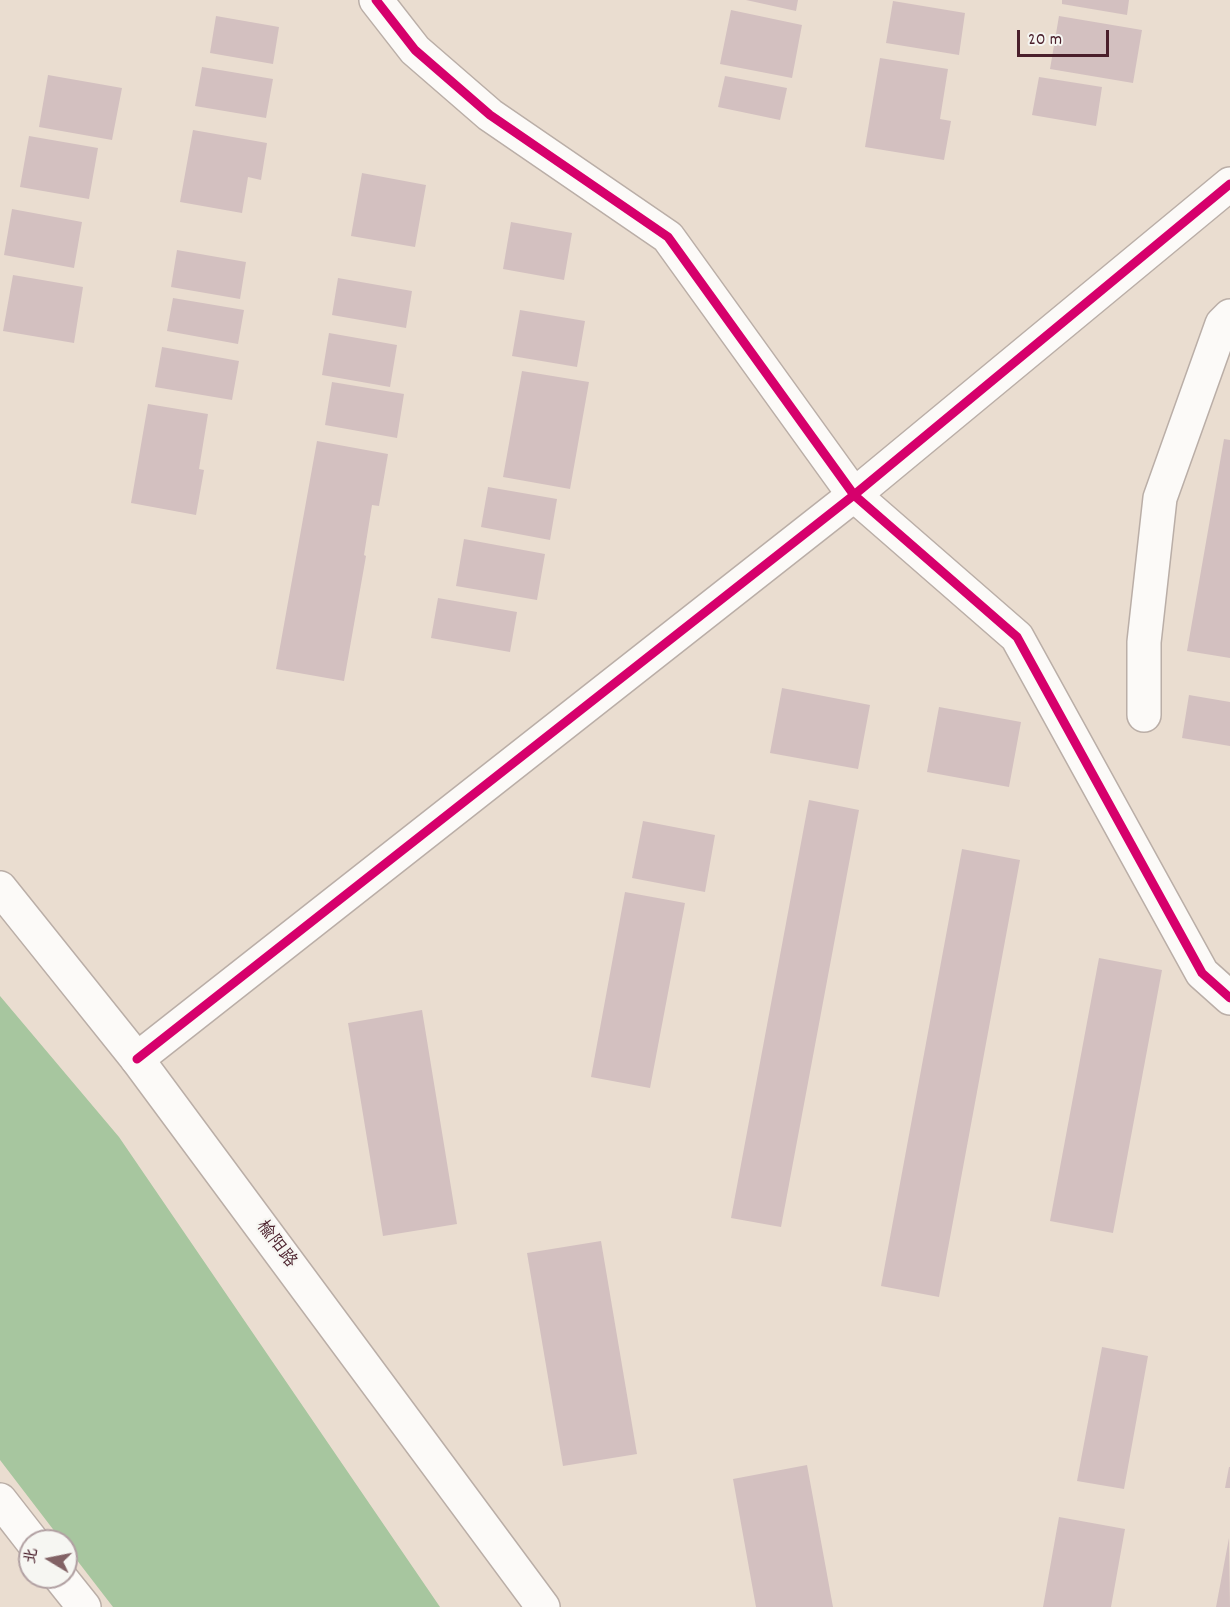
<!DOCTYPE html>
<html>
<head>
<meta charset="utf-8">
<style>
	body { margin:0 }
	#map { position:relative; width:1230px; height:1607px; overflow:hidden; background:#eaddd0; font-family:Dekko,"LXGW WenKai TC",sans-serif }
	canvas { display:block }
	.north { position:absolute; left:18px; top:1529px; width:60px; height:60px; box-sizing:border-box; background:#f6f6f2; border:2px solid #b1a0a2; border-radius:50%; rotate:280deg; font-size:16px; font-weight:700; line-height:24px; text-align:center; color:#4a1f2b }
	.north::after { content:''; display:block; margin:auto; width:21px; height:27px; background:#826265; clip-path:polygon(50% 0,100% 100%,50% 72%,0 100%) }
	.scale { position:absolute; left:1017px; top:30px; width:92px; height:27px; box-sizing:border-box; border:3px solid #4a1f2b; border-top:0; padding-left:8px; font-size:18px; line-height:21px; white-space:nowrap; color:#4a1f2b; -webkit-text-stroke:4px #f6f6f2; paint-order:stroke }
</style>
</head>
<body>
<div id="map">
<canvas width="1230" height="1607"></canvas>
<div class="north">北</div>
<div class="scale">20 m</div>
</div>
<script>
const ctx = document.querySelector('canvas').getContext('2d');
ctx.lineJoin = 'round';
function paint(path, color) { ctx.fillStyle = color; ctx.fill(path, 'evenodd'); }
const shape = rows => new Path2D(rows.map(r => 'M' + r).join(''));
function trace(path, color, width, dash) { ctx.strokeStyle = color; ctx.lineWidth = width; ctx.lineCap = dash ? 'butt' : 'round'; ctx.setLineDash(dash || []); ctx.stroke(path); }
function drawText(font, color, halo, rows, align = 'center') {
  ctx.font = font + ' Dekko,"LXGW WenKai TC",sans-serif'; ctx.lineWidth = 4.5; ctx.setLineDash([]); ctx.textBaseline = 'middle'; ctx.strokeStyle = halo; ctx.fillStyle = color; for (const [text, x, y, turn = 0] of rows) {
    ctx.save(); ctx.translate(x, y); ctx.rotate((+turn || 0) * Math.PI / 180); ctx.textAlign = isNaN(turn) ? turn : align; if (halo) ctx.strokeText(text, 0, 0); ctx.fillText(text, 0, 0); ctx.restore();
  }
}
paint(shape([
	[0,996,119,1137,440,1607,113,1607,66,1546,66,1541,62,1541,0,1460]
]), '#a7c69f');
paint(shape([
	[746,0,798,0,796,11],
	[1062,0,1129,0,1127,15,1062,4],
	[893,1,965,13,959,55,886,43],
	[731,10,802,25,792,78,720,64],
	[216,16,279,27,273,64,210,53],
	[1059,16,1142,30,1133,83,1050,69],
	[880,58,948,69,940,119,951,121,944,160,865,147],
	[202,67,273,79,266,118,195,106],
	[48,75,122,88,112,140,39,127],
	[725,76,787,88,780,120,718,107],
	[1039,77,1102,87,1096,126,1032,115],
	[193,130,267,143,261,180,248,177,242,213,180,202],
	[29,136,98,148,89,199,20,187],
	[362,173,426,185,415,247,351,236],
	[12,209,82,222,74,268,4,255],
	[511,222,572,233,564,280,503,269],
	[177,250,246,262,240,299,171,287],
	[13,275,83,287,74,343,3,331],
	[338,278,412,291,406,328,332,315],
	[173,298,244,310,238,344,167,331],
	[520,310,585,321,577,367,512,356],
	[329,333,397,345,390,387,322,375],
	[162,347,239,361,232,400,155,387],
	[522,371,589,382,570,489,503,477],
	[332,382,404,394,397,438,325,425],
	[148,404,208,414,199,469,204,470,196,515,131,503],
	[1224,439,1230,440,1230,658,1187,651],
	[317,441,388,454,379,506,372,505,364,555,366,556,344,681,276,669],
	[488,487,557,499,550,540,481,527],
	[464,539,545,554,537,600,456,586],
	[438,598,517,612,510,652,431,638],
	[782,688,870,705,858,769,770,753],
	[1189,695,1230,702,1230,746,1182,738],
	[939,707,1021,722,1009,787,927,772],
	[809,800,859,810,781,1227,731,1218],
	[643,821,715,835,705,892,632,878],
	[962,849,1020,860,939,1297,881,1286],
	[625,892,685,903,650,1088,591,1077],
	[1099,958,1162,970,1113,1233,1050,1221],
	[422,1010,457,1224,383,1236,348,1023],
	[601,1241,637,1454,563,1466,527,1253],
	[1102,1347,1148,1356,1124,1489,1077,1481],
	[807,1465,833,1607,756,1607,733,1479],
	[1229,1467,1230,1467,1230,1488,1225,1488],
	[1059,1517,1125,1529,1111,1607,1043,1607],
	[1229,1538,1230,1607,1216,1607]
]), '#d3c0c0');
const street = shape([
	[376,0,415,50,490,115,668,237,854,495,1017,637,1202,973,1230,998],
	[1144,715,1144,642,1160,498,1222,324,1230,316],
	[0,888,137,1059,543,1607]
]);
const secondary = shape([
	[137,1059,854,495,1230,184],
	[0,1500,32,1541],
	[60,1577,84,1607]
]);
trace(street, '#baaea7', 36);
trace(secondary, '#baaea7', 36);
trace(street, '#fcfaf8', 33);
trace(secondary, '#fcfaf8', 33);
trace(shape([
	[376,0,415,50,490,115,668,237,854,495,1017,637,1202,973,1230,998],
	[137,1059,854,495,1230,184]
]), '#d6006c', 9);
drawText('18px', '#4a1f2b', '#f6f6f2', [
	["榆阳路",275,1245,53]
]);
</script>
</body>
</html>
